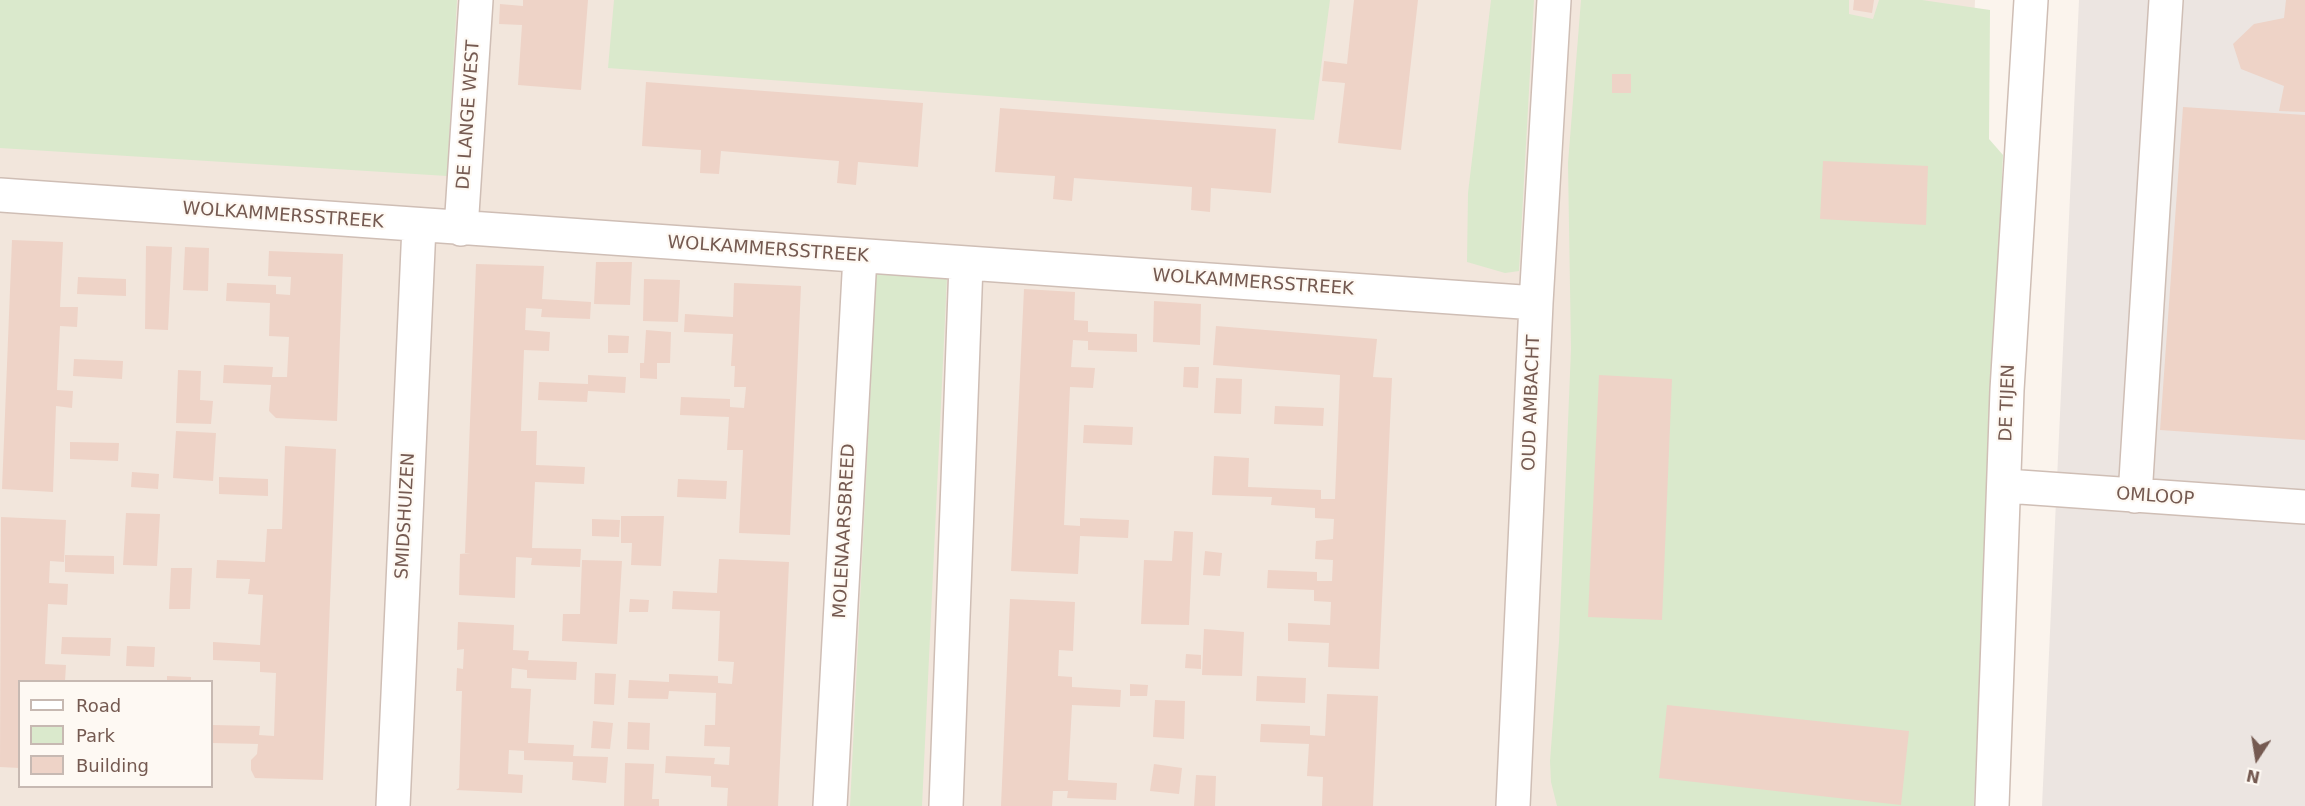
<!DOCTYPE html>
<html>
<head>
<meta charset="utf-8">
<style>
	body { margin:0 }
	#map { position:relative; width:2305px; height:806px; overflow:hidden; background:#fbf4ed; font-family:"DejaVu Sans",sans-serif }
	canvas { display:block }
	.legend { position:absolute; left:18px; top:680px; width:195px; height:108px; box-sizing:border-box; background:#fef9f3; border:2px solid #c7b9b2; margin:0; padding:8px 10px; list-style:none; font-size:18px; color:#755a51 }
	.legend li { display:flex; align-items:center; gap:12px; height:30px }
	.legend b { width:30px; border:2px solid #c7b9b2 }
	.north { position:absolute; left:2227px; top:728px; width:60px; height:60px; -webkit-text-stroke:4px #fef9f3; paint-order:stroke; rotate:192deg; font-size:16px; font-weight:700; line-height:24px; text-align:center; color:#755a51 }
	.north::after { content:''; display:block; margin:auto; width:21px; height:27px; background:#755a51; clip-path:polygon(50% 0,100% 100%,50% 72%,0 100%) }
</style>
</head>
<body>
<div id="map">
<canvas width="2305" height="806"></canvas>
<ul class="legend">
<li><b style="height:8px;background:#fff"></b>Road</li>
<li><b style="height:16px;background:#dae9cc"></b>Park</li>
<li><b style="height:16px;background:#eed3c7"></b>Building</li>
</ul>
<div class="north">N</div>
</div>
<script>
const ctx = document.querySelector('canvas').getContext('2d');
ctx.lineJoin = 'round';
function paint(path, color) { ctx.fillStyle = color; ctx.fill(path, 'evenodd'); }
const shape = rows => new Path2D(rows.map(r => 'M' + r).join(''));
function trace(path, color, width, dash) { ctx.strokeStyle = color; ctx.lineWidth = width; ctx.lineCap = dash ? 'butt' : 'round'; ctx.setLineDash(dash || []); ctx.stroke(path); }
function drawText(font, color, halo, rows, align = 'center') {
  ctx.font = font + ' "DejaVu Sans",sans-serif'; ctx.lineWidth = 4.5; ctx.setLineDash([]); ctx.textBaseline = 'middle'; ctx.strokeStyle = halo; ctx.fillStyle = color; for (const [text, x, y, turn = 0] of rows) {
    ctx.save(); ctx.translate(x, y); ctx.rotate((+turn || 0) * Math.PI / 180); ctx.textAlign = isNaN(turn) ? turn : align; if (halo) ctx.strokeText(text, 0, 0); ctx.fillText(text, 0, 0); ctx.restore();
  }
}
paint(shape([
	[0,0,1975,0,1943,806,0,806],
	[20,682,212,682,212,786,20,786]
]), '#f2e6dc');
paint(shape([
	[2079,0,2305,0,2305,806,2042,806]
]), '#ece5e1');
paint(shape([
	[0,0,457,0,447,176,0,148],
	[614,0,1330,0,1314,120,608,68],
	[1491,0,1534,0,1519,271,1505,273,1467,262,1468,193],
	[1581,0,1849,0,1849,14,1873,19,1879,0,1922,0,1990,10,1989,139,2003,155,1974,806,1557,806,1551,782,1550,761,1559,642,1571,349,1568,163],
	[894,269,947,277,922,806,850,806,876,274]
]), '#dae9cc');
paint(shape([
	[523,0,588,0,581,90,518,85,522,25,499,24,500,4,523,6],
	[1354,0,1418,0,1401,150,1338,143,1345,83,1322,81,1324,61,1347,64],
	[1854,0,1874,0,1872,13,1853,10],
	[2286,0,2305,0,2305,112,2279,111,2284,86,2241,69,2233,44,2254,24,2284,18],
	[1612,74,1631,74,1631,93,1612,93],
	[646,82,923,103,918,167,858,162,856,185,837,183,839,161,721,151,719,174,700,173,701,150,642,146],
	[2183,107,2305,115,2305,440,2160,430],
	[1000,108,1276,129,1271,193,1211,188,1210,212,1191,210,1192,187,1074,178,1072,201,1053,199,1055,176,995,172],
	[1823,161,1928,166,1926,225,1820,219],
	[12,240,63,242,60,307,78,307,77,327,60,326,57,390,73,391,72,408,56,406,53,492,2,489],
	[146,246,172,247,168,330,145,329],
	[185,247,209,248,208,291,183,290],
	[269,251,343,254,337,421,276,418,269,411,271,385,223,383,224,365,273,367,272,377,287,377,289,337,269,336,270,303,226,301,227,283,276,285,276,294,290,295,291,277,268,276],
	[596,262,632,262,630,305,594,304],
	[476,264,544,266,542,299,591,302,590,319,541,317,542,309,526,308,525,330,550,332,549,351,524,350,521,431,537,431,536,465,585,467,584,484,535,482,532,548,581,549,580,567,531,565,532,558,516,557,515,598,459,595,460,554,471,553,465,553],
	[78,277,126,279,126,296,77,294],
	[644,279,680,280,678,322,643,321],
	[734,283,801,286,790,535,739,533,743,450,727,450,729,417,680,415,681,397,730,399,730,407,744,408,746,387,734,387,735,366,731,366,733,334,684,332,685,314,733,317],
	[1024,289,1075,292,1074,320,1088,321,1088,332,1137,334,1137,352,1088,350,1088,341,1073,340,1071,367,1095,368,1093,388,1070,387,1064,525,1080,526,1080,518,1129,520,1128,538,1080,536,1078,574,1011,571],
	[1154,301,1201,304,1200,345,1153,342],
	[1216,326,1377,339,1373,377,1392,378,1379,669,1328,667,1329,643,1288,641,1288,623,1330,625,1331,602,1314,601,1314,590,1267,588,1268,570,1317,572,1317,581,1332,581,1333,560,1315,559,1316,541,1333,539,1334,519,1315,518,1315,508,1271,505,1272,497,1212,495,1214,456,1249,458,1248,487,1321,490,1321,499,1335,499,1340,375,1213,365],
	[646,330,671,332,670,363,657,363,657,379,640,378,640,363,644,363],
	[608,335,629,336,628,353,608,353],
	[74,359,123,361,122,379,73,376],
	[1184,367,1199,367,1198,388,1183,387],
	[178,370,201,371,200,400,213,401,211,424,176,423],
	[588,375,626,377,625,393,588,391,587,402,538,400,539,382,588,384],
	[1599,375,1672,379,1662,620,1588,617],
	[1216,378,1242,379,1241,414,1214,413],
	[1275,406,1324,408,1323,426,1274,424],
	[1084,425,1133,427,1132,445,1083,443],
	[176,431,216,433,213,481,173,478],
	[70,442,119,443,118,461,70,459],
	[285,446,336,449,323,780,255,778,251,770,251,760,257,754,258,744,212,743,212,725,260,726,259,735,274,736,276,673,260,672,260,662,213,660,213,642,260,645,263,595,248,594,250,579,216,578,217,560,265,562,267,529,282,529],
	[132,472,159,474,158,489,131,487],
	[219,477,268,479,268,496,219,494],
	[678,479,727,481,726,499,677,497],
	[126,513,160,514,157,566,123,565],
	[621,516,664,516,661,566,631,565,632,543,621,543],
	[1,517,66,520,64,562,50,561,49,583,68,584,67,605,48,604,45,664,66,665,65,681,20,681,20,768,0,767],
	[592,519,620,520,619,537,592,536],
	[1174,531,1193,532,1189,625,1141,624,1144,560,1172,561],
	[1205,551,1222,553,1220,576,1203,575],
	[65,555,114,556,114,574,65,572],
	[719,559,789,562,778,806,727,806,728,788,711,787,711,776,665,773,666,756,715,758,714,764,729,765,730,747,704,746,705,725,715,725,716,693,669,691,668,699,628,698,629,680,669,682,669,674,718,676,718,683,732,684,734,662,718,661,720,611,672,609,673,591,717,593],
	[582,560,622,561,617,644,562,641,563,614,580,614],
	[171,568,192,568,190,609,169,609],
	[630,599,649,600,648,612,629,612],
	[1010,599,1075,602,1073,651,1059,650,1058,676,1072,677,1072,687,1121,690,1120,707,1072,705,1068,780,1117,783,1116,800,1067,798,1068,791,1053,791,1052,806,1001,806],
	[458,622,514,625,513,650,529,651,528,660,577,662,576,680,527,678,527,670,512,668,511,688,531,689,528,743,574,745,573,756,608,757,606,783,572,780,573,762,524,760,524,751,509,750,508,774,523,775,522,793,456,790,459,788,462,691,456,691,457,668,463,669,464,649,457,650],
	[1204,629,1244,632,1242,676,1202,675],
	[62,637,111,638,110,656,61,654],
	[127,646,155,647,154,667,126,666],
	[1186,654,1201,655,1201,669,1185,668],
	[595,673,616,674,614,705,594,704],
	[167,676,191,677,191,681,167,681],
	[1257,676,1306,678,1305,703,1256,701],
	[1130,684,1148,685,1147,696,1130,696],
	[1327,694,1378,696,1373,806,1322,806,1323,777,1307,776,1309,744,1260,742,1261,724,1310,726,1310,735,1325,736],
	[1155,700,1185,701,1184,739,1153,737],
	[1667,705,1909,731,1901,805,1659,778],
	[593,721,613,723,610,749,591,748],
	[628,722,650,723,649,750,627,749],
	[625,763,654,764,652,799,659,799,659,806,624,806],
	[1154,764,1182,768,1179,794,1150,791],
	[1196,775,1216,776,1215,806,1194,806]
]), '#eed3c7');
const minor = shape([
	[0,195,1536,303],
	[461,229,476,0],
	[2006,486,2305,507],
	[2135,496,2166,0],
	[393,806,419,226],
	[830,806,860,256],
	[946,806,966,264],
	[1513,806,1536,303,1554,0],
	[1992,806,2007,390,2031,0]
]);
trace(minor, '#cfbeb5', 36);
trace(minor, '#fff', 33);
drawText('18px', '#755a51', '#fef9f3', [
	["DE LANGE WEST",469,115,-86],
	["WOLKAMMERSSTREEK",283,216,4],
	["WOLKAMMERSSTREEK",768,250,4],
	["WOLKAMMERSSTREEK",1253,283,4],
	["OUD AMBACHT",1532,403,-88],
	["DE TIJEN",2008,403,-88],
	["OMLOOP",2155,497,4],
	["SMIDSHUIZEN",406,516,-87],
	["MOLENAARSBREED",845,531,-87]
]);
</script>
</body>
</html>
